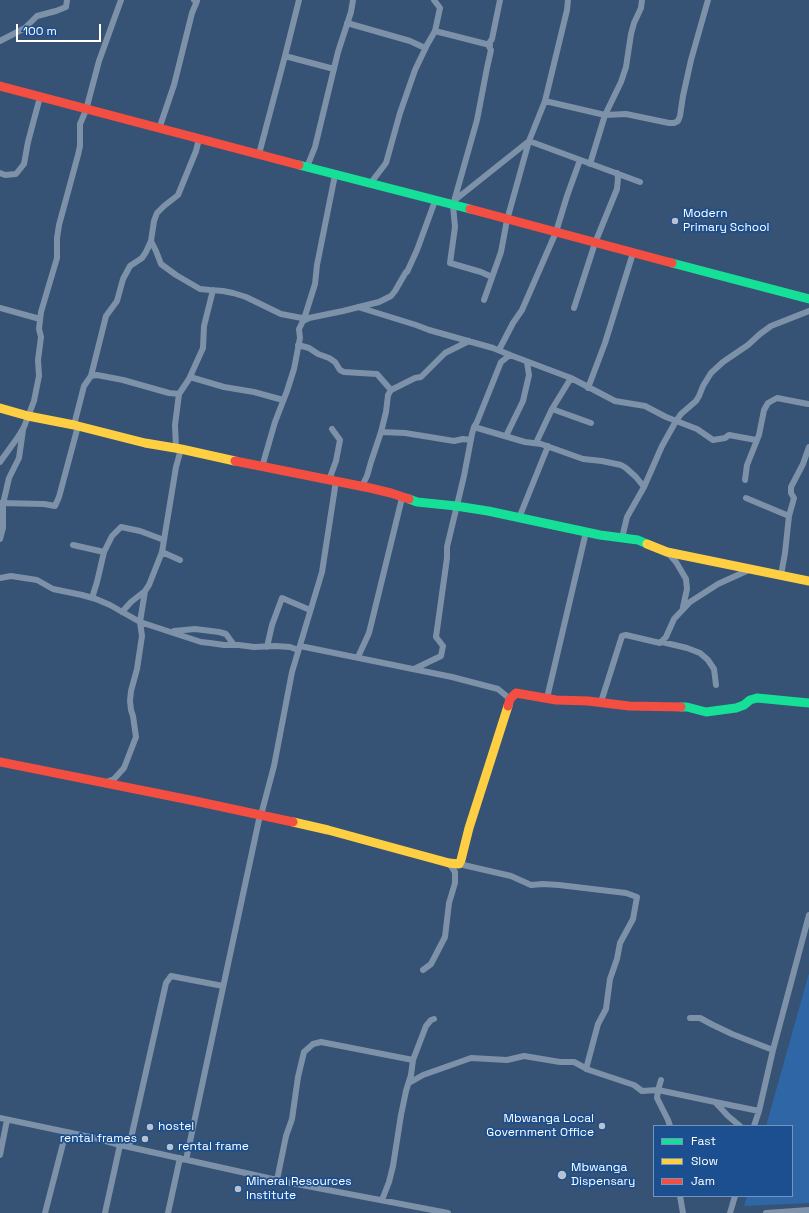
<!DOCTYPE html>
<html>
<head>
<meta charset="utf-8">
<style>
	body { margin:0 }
	#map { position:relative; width:809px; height:1213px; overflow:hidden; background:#365274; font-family:"Space Grotesk",sans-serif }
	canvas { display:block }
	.legend { position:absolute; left:653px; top:1125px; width:140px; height:72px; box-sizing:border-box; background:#1b4f8f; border:1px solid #7695bc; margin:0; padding:5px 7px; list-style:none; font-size:12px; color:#fff }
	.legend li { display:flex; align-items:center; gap:8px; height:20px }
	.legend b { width:20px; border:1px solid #7695bc }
	.scale { position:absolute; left:16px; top:24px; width:85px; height:18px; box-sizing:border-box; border:2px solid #fff; border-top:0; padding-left:5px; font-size:12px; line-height:14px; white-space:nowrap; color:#fff; -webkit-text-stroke:3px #1b4f8f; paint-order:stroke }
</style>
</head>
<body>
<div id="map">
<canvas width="809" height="1213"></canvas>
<ul class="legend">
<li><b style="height:5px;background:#16e098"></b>Fast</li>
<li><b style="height:5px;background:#ffcf43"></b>Slow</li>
<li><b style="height:5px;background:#f24e42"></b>Jam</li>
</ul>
<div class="scale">100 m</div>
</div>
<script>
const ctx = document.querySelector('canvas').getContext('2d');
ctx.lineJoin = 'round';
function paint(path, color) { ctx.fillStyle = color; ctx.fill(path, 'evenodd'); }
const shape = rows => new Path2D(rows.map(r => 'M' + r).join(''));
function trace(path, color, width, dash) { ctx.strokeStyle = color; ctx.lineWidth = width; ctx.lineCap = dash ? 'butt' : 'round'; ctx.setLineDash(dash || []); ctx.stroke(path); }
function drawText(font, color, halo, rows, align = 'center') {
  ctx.font = font + ' "Space Grotesk",sans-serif'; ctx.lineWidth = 3.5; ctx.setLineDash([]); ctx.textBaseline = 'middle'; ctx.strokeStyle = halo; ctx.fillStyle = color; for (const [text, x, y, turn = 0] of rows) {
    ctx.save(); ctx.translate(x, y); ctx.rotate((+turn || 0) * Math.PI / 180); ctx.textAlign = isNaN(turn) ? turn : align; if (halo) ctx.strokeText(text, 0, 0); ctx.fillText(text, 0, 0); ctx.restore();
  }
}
paint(shape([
	[809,973,809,1203,744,1206,747,1196,792,1196,792,1126,766,1126]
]), '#2f66a5');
trace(shape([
	[434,0,440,8,435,31,490,45],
	[347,23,410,41,425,48],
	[0,41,25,28,37,16,56,11,66,7,67,0],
	[285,56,334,69],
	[545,101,605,115,626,114,669,123,674,123,678,121,680,116,683,96,691,60,708,0],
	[159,129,174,85,192,13,197,1,194,0],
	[259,154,285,56,299,0],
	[590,164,605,115,621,82,626,67,631,34,634,23,641,8,642,0],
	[307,167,315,147,338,52,351,12,353,0],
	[0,173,5,175,16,174,24,164,28,142,40,97],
	[370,184,386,163,400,113,415,70,427,45,435,31],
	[455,200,529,141,545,101,567,10,568,0],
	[151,241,156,251,161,264,176,275,200,289,210,290,223,291,233,293,246,297,281,314,307,319],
	[492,277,481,272,450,263,455,227,453,205,477,120,487,68,491,50,488,45,492,39,500,0],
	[484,300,501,252,507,220,529,141,640,182],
	[358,307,416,325,429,330,493,348,510,355,571,378,615,401,645,406,666,417,697,429,713,440,725,438,729,435,756,440],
	[0,308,40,319],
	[574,308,595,243,617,189,618,178,617,173],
	[304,319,315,284,317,265,335,175],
	[298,345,309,348,318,354,329,358,335,362,340,370,344,372,377,374,391,390],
	[499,350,513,323,522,310,556,232,567,196,580,160],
	[91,376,106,316,117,301,123,279,130,266,142,258,146,252,151,241,154,221,157,213,164,206,178,195,196,151,199,139],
	[190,377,224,387,254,392,283,400],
	[588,388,605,343,633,253],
	[552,409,591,423],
	[74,425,84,386,91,376,97,375,123,380,169,393,179,394,189,379,203,348,204,326,213,290],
	[474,427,525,442,541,444,583,459,602,461,621,465,626,468,636,477,644,487],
	[381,432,405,433,454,441,463,439,471,440],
	[506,436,523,401,529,375,527,362],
	[536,443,552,409,571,378],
	[176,448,175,425,179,394],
	[0,462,18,437,24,427,34,401,39,376,38,360,41,337,39,329,41,312,57,258,57,238,59,225,78,155,80,146,80,124,86,110,99,61,121,0],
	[262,467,275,422,287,391,294,369,300,338,299,329,303,321,309,318,343,311,379,302,391,296,395,291,406,272,407,272,417,250,435,201],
	[329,480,336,461,340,440,332,429],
	[745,480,747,465,759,435,764,410,768,403,777,398,808,404],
	[362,486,367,476,371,462,381,432,386,412,388,395,391,390,415,378,421,377,445,353,469,341],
	[746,498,789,516,785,553,781,575],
	[0,503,44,504,55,506,59,497,78,426],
	[789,516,794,498,791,493,791,487,803,464,809,447],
	[519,518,548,446],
	[622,538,627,517,644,487,662,446,676,421,681,414,696,401,699,396,703,386,711,373,723,362,748,345,760,334,771,326,809,311],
	[0,539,3,528,3,504,9,478,19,458,23,430],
	[73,545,104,552],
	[162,552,180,560],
	[667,552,676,562,686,579,687,589,683,607],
	[0,578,11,576,37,580,53,589,82,595,96,599,110,605,140,622,142,636,137,669,131,691,130,701,131,710,133,716,136,737,124,768,114,779,104,783],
	[145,591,140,622,201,642,210,643,224,645,239,645,254,647,275,646,290,647,298,650],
	[92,598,97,582,104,552,112,536,121,527,140,531,164,540],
	[122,612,131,602,145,591,149,585,162,552,176,467,181,449],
	[174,631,195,629,219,632,226,634,234,645],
	[662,642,687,648,700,653,708,660,714,669,716,685],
	[300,646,452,677,498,689,510,699],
	[267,647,272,625,282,598,310,610],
	[358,657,369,633,402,498],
	[414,669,441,656,443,646,436,637,447,558,447,547,464,476,472,434,474,427,477,422,501,362,510,355],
	[547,698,586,532],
	[601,702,622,636,626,635,660,643,666,637,674,619,690,602,718,584,751,569],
	[261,815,274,766,292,672,322,572,336,481],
	[459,864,511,876,531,885,543,884,559,885,626,893,637,897,633,919,620,943,617,959,610,979,606,1009,598,1024,586,1069],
	[423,970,431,964,445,937,449,903,455,883,455,872,449,863],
	[690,1018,700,1018,713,1025,732,1034,773,1050],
	[661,1080,658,1090,657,1098,668,1120,670,1126],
	[409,1083,423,1075,471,1058,507,1060,524,1056,560,1062,574,1062,589,1070,634,1085,642,1091,658,1090,715,1102,728,1116,740,1126],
	[715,1102,759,1111],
	[0,1118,95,1138,120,1145,286,1182,448,1213],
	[754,1126,759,1111,773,1050,809,915],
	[129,1147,166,983,171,976,223,986],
	[0,1155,7,1120],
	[186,1160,260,815],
	[277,1180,286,1136,292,1119,298,1077,304,1052,313,1044,321,1042,413,1060],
	[680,1196,683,1213],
	[382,1200,389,1182,393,1166,401,1115,406,1091,411,1075,413,1060,426,1026,431,1020,434,1019],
	[45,1213,66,1132],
	[105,1213,120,1145],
	[168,1213,180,1158],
	[730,1213,735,1196],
	[766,1213,809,1210]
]), '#7d92a8', 6);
trace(shape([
	[299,165,470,209],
	[672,263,809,299],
	[409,499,417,502,456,506,488,511,600,535,638,540,647,544],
	[681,707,687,707,706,712,736,708,744,705,750,700,757,698,809,703]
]), '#16e098', 9);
trace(shape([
	[0,408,28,416,74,425,145,443,181,449,235,461],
	[647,544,667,552,809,581],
	[293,822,328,830,449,863,459,864,461,860,469,828,508,706]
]), '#ffcf43', 9);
trace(shape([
	[0,86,299,165],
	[470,209,672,263],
	[235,461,370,488,391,493,409,499],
	[508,706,510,699,516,693,556,700,588,701,629,706,681,707],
	[0,762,195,801,293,822]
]), '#f24e42', 9);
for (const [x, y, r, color] of [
	[675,221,4,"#b9c2ce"],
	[602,1126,4,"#b9c2ce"],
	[150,1127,4,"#b9c2ce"],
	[145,1139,4,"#b9c2ce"],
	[170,1147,4,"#b9c2ce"],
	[562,1175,5,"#b9c2ce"],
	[238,1189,4,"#b9c2ce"]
]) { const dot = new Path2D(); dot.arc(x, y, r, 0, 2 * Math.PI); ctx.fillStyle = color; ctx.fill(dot); trace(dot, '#1b4f8f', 1.5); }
drawText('12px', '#fff', '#1b4f8f', [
	["Modern",683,214],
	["Primary School",683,228],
	["Mbwanga Local",594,1119,"right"],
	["Government Office",594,1133,"right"],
	["hostel",158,1127],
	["rental frames",137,1139,"right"],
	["rental frame",178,1147],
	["Mbwanga",571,1168],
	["Dispensary",571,1182],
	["Mineral Resources",246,1182],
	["Institute",246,1196]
], 'left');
</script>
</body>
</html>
